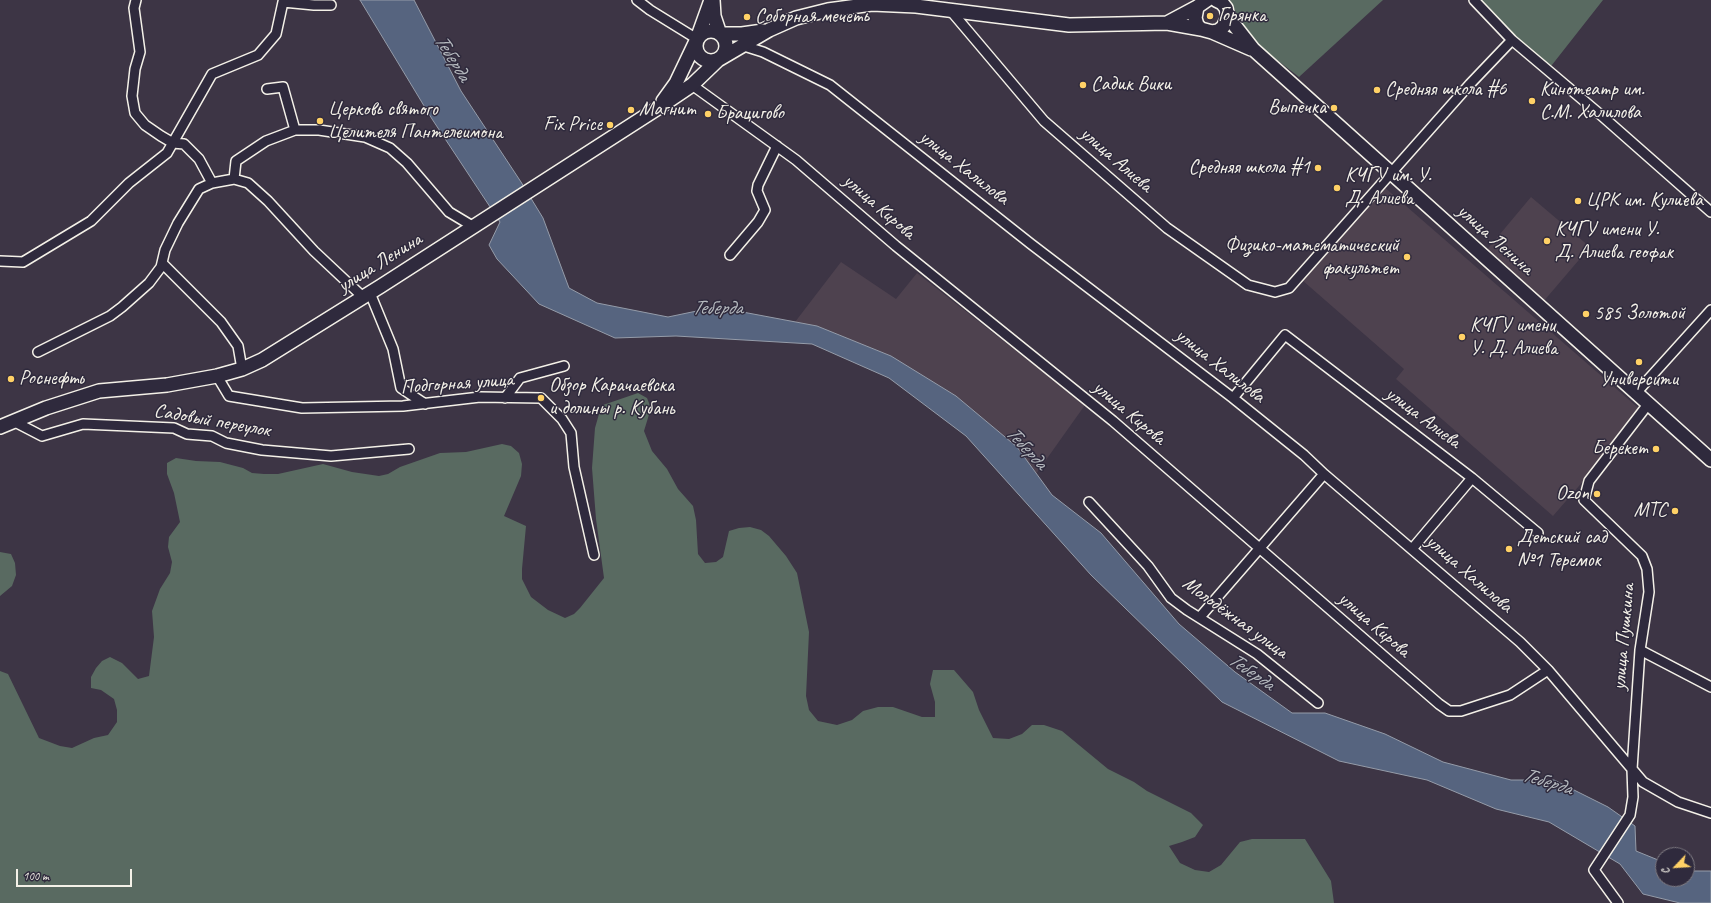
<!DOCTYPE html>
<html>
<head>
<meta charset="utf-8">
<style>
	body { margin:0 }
	#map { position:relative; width:1711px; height:903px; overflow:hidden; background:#3d3545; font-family:Caveat,sans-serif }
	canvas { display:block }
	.north { position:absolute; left:1655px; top:847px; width:40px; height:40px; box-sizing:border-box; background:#2f2a3d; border:1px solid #7e7a81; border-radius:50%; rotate:245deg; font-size:11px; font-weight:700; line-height:16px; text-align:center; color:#f4f1e8 }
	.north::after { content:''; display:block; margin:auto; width:14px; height:18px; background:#ffd166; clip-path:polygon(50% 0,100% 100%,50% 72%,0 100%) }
	.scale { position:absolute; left:16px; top:869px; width:116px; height:18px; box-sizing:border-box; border:2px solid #f4f1e8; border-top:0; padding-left:5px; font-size:12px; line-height:14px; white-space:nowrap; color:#f4f1e8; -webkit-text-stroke:3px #2f2a3d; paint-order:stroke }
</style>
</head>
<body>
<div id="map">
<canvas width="1711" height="903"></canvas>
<div class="north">С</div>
<div class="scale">100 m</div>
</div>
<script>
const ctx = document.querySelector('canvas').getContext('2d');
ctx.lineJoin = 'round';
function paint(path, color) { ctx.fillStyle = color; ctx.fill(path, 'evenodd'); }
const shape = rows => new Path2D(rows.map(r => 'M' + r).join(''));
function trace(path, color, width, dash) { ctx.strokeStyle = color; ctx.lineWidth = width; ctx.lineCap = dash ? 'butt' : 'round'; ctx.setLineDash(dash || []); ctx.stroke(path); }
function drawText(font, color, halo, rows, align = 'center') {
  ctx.font = font + ' Caveat,sans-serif'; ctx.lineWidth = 3; ctx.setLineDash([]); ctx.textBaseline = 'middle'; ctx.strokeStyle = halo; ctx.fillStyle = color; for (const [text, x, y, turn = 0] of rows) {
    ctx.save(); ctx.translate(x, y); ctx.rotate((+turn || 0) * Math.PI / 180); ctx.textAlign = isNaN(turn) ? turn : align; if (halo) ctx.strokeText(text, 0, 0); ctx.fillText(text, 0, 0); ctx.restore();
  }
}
paint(shape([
	[1383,186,1643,412,1553,516,1396,379,1404,369,1302,280],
	[1531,197,1590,247,1543,302,1485,252],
	[841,262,896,299,917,273,1085,405,1036,474,1017,447,956,396,891,356,817,326,795,322]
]), '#4e424f');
paint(shape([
	[1230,0,1383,0,1299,77,1254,42,1239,19],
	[1474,0,1603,0,1548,70],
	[638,393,647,398,651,408,644,431,652,451,667,469,678,489,693,506,696,520,698,554,705,563,716,562,723,557,729,531,739,528,750,527,761,530,769,536,786,556,797,573,809,632,806,696,809,710,818,721,837,725,852,720,863,711,878,707,893,707,922,717,935,717,935,702,930,684,933,670,954,670,973,692,979,710,993,738,1009,739,1022,734,1032,725,1044,725,1062,731,1108,769,1134,782,1147,791,1191,813,1203,825,1195,837,1182,842,1169,846,1180,863,1195,870,1209,872,1221,865,1240,842,1252,839,1305,839,1331,881,1334,903,0,903,0,671,8,674,39,738,60,746,72,748,94,738,108,735,117,722,117,710,114,699,101,690,91,688,91,677,96,668,102,661,110,657,122,663,138,679,149,676,154,637,152,611,160,589,170,573,172,562,168,547,169,537,180,522,174,493,167,474,167,463,176,458,196,461,220,462,243,468,252,473,264,474,278,474,323,464,352,472,379,476,388,474,400,467,440,453,466,452,502,444,511,446,519,453,522,464,521,476,504,516,526,526,522,569,522,579,531,597,548,610,565,618,574,614,580,608,604,578,596,519,592,468,595,428,599,414,603,405],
	[0,552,11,554,15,563,16,575,12,586,0,596]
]), '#596a61');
const water = shape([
	[360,0,414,0,461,91,521,182,543,218,569,288,597,303,668,317,716,307,817,326,891,356,956,396,1017,447,1052,495,1101,533,1179,624,1235,672,1292,713,1325,713,1385,734,1443,762,1511,780,1554,780,1608,807,1635,826,1636,851,1663,862,1663,879,1687,879,1687,871,1711,871,1711,903,1680,903,1643,894,1620,864,1549,822,1496,809,1427,780,1339,761,1222,702,1091,575,966,436,889,378,812,344,676,336,615,338,539,304,497,259,489,245,500,222,432,119,360,0]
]);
paint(water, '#56647f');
trace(water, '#959ca9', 1);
const street = shape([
	[136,0,134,8,140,52,135,69,132,96,135,113,145,125,161,136,173,143,184,144,199,159,212,183],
	[637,0,650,10,697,39],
	[1474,0,1512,40,1602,116,1711,212],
	[951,11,1044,121,1167,228,1248,285,1275,292,1289,288,1470,84,1512,40],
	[744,46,763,52,830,85,1031,244,1233,398,1304,455,1324,474,1520,642,1548,670,1643,782,1678,802,1711,813],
	[692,85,796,160,896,246,1113,421,1439,704,1449,711,1461,711,1510,695,1548,670],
	[267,89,283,87,295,130],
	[234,179,248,183,268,201,314,251,363,297],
	[730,255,758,222,765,210,757,191,758,185,777,146],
	[0,261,23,262,91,221,129,183,167,153,212,74,258,55,276,34,283,2,314,5,331,5],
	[162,263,221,322,238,346,242,369],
	[370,293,393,349,401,388,425,404],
	[38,352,110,316,122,307,149,283,161,267,165,250,178,223,199,189,212,183,234,179,236,161,266,141,295,130,319,130,365,137,390,148,407,163,449,212,474,227],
	[217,376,229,396,302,408,403,406,480,397,541,398,562,419,571,433,574,467,594,555],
	[1636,393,1711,310],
	[505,398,520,378,564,366],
	[1233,398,1285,335,1472,478,1538,533],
	[13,421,42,436,83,424,174,428,187,434,212,436,226,443,262,450,331,456,409,449],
	[1089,502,1148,566,1171,598,1187,610,1257,654,1318,703],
	[1412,549,1472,478],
	[1200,617,1324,474],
	[1640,650,1711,687],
	[1618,903,1594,870,1630,815,1633,797,1632,769,1640,650,1649,592,1647,569,1642,556,1584,500,1589,481,1649,403]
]);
const secondary = shape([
	[713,0,714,16,720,34,742,34,763,31],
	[1207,0,1197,7,1195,18,1197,25,1201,29,1212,32,1218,31,1223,27,1228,17,1226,8,1222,3,1216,0],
	[1228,17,1253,49,1711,460],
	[1167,23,1197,7],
	'696 46a15 15 0 1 1 30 0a15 15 0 1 1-30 0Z',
	[1212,32,1251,49],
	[663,101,676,83,697,39,711,0],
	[0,427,46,408,99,391,167,385,217,376,242,369,262,360,381,286,658,108,692,85,718,60,769,30,796,18,828,10,872,4,916,6,1069,25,1167,23,1201,29]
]);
trace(street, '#f4f1e8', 12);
trace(secondary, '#f4f1e8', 16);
trace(street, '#2f2a3d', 9);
trace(secondary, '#2f2a3d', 13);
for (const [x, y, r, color] of [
	[1210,16,4,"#ffd166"],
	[747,17,4,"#ffd166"],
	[1083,85,4,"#ffd166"],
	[1377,90,4,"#ffd166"],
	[1532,101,4,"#ffd166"],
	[1334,108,4,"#ffd166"],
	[631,110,4,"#ffd166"],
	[708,114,4,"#ffd166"],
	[320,121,4,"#ffd166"],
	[610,125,4,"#ffd166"],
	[1318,168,4,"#ffd166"],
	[1337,188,4,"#ffd166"],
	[1578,201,4,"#ffd166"],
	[1547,241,4,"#ffd166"],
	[1407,257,4,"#ffd166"],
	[1586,314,4,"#ffd166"],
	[1462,337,4,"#ffd166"],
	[1639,362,4,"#ffd166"],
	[11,379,4,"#ffd166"],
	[541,398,4,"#ffd166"],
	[1656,449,4,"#ffd166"],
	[1597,494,4,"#ffd166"],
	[1675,511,4,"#ffd166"],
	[1509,549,4,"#ffd166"]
]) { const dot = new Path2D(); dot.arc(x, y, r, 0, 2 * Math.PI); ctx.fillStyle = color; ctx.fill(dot); trace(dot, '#2f2a3d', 1.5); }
drawText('20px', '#f4f1e8', '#2f2a3d', [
	["Горянка",1218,16],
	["Соборная мечеть",755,17],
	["Садик Вики",1091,85],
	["Средняя школа #6",1385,90],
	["Кинотеатр им.",1540,90],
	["С.М. Халилова",1540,113],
	["Выпечка",1326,108,"right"],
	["Церковь святого",328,110],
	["Целителя Пантелеимона",328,133],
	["Магнит",639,110],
	["Брацигово",716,114],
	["Fix Price",602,125,"right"],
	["Средняя школа #1",1310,168,"right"],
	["КЧГУ им. У.",1345,176],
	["Д. Алиева",1345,199],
	["ЦРК им. Кулиева",1586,201],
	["КЧГУ имени У.",1555,230],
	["Д. Алиева геофак",1555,253],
	["Физико-математический",1399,246,"right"],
	["факультет",1399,269,"right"],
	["585 Золотой",1594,314],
	["КЧГУ имени",1470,326],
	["У. Д. Алиева",1470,349],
	["Роснефть",19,379],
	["Университи",1639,380,"center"],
	["Обзор Карачаевска",549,386],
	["и долины р. Кубань",549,409],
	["Берекет",1648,449,"right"],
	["Ozon",1589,494,"right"],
	["МТС",1667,511,"right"],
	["Детский сад",1517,538],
	["№1 Теремок",1517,561]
], 'left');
drawText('20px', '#f4f1e8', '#2f2a3d', [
	["улица Алиева",1116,160,41],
	["улица Халилова",964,168,38],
	["улица Кирова",879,207,41],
	["улица Ленина",1495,240,42],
	["улица Ленина",380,263,-32],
	["улица Халилова",1220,366,38],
	["Подгорная улица",457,384,-4],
	["улица Кирова",1129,413,40],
	["улица Алиева",1423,418,37],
	["Садовый переулок",212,421,10],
	["улица Халилова",1469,574,41],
	["Молодёжная улица",1235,618,36],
	["улица Кирова",1374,625,41],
	["улица Пушкина",1624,637,-85]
]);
drawText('italic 21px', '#b5b9be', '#2f2a3d', [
	["Теберда",452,58,58],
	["Теберда",717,308],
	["Теберда",1026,448,47],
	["Теберда",1251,672,34],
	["Теберда",1547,782,17]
]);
</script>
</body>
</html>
